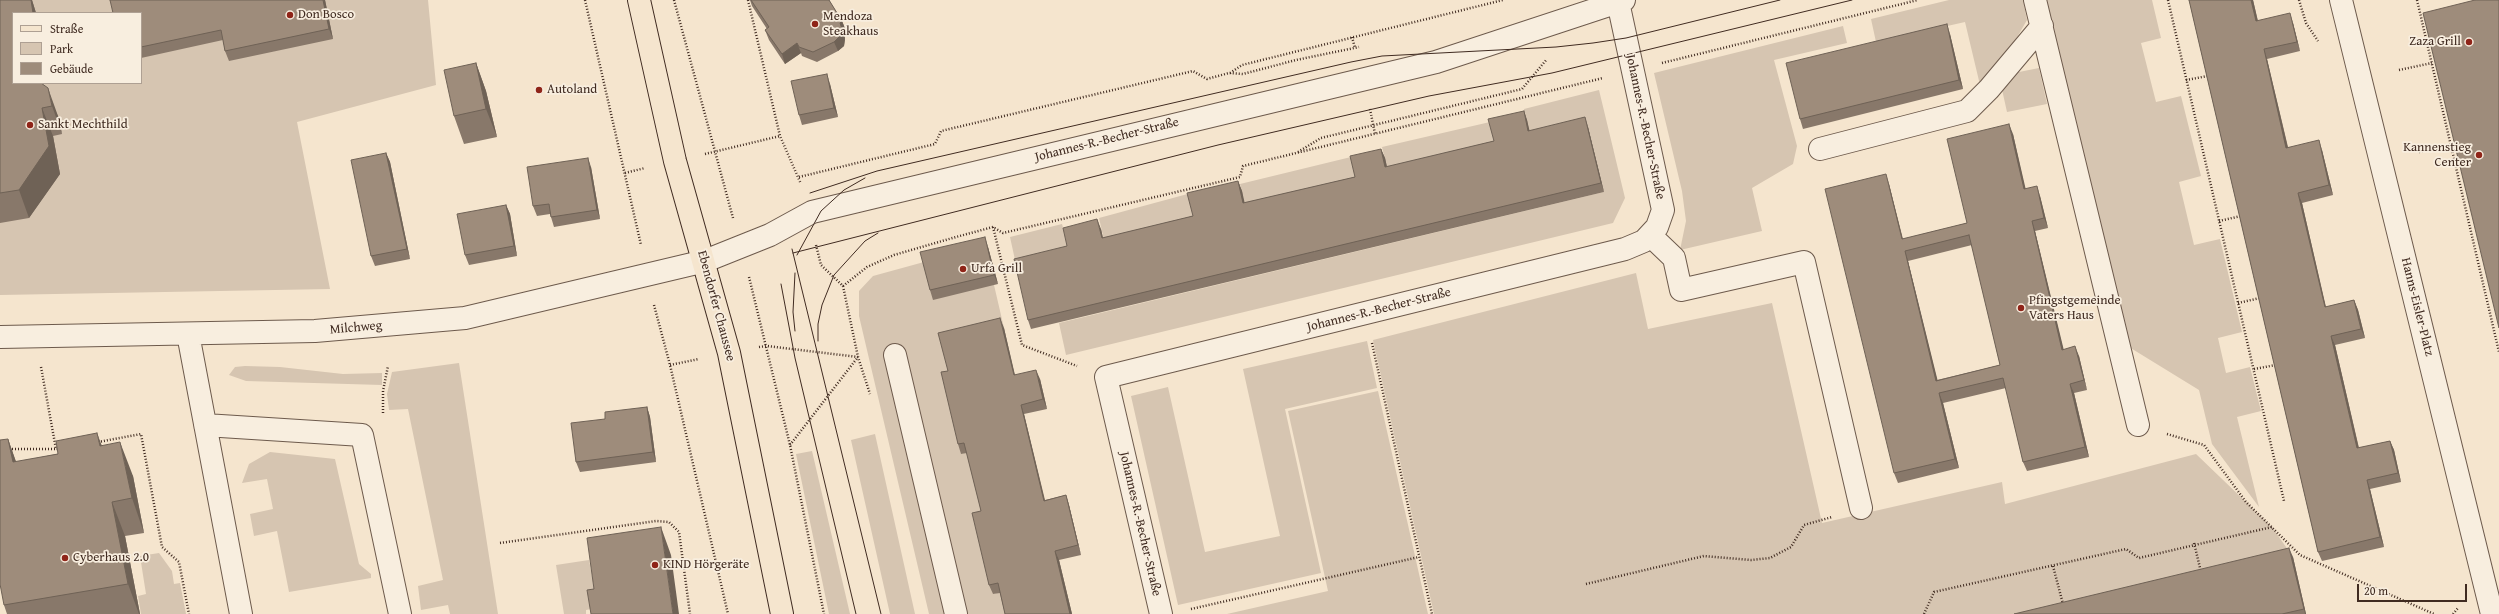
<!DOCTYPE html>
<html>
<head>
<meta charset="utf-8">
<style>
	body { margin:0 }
	#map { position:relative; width:2499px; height:614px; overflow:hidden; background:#f5e5ce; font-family:"Gentium Book Plus",serif }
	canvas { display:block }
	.legend { position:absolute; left:12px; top:12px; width:130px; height:72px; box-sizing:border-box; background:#f8eedf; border:1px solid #aea093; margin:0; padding:5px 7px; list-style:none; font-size:12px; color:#402b21 }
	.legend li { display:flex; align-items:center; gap:8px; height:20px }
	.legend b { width:20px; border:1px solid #aea093 }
	.scale { position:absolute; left:2357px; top:584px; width:110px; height:18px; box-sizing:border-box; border:2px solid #402b21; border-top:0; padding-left:5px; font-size:12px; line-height:14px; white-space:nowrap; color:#402b21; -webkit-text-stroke:3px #f8eedf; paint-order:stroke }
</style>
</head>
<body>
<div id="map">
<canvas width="2499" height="614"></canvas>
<ul class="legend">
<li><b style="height:5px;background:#f5e5ce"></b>Straße</li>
<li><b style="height:11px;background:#d6c5b1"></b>Park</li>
<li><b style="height:11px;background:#9e8c7b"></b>Gebäude</li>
</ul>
<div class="scale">20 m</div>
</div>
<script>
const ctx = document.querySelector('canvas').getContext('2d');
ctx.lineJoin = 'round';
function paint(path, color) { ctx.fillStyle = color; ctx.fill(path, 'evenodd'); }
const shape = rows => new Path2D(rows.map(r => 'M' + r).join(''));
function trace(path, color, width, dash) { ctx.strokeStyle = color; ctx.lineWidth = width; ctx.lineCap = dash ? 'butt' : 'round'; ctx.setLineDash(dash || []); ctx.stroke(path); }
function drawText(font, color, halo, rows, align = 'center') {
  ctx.font = font + ' "Gentium Book Plus",serif'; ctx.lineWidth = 3.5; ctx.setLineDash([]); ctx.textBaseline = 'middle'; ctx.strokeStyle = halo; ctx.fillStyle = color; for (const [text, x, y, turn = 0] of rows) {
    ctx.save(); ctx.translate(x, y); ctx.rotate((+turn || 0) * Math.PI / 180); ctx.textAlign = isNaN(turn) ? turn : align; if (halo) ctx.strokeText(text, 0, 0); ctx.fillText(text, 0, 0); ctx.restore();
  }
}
paint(shape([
	[0,0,428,0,436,85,297,122,330,289,0,295],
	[13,13,141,13,141,83,13,83],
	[1949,0,2023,0,2027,20,2012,46,1980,85,1965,22,1876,42,1871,19],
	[2046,0,2152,0,2161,38,2141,43,2156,102,2181,96,2201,176,2179,182,2194,245,2220,239,2242,332,2218,338,2226,373,2250,367,2261,411,2237,417,2259,507,2212,444,2199,390,2129,347],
	[1843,26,1847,43,1774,60,1797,146,1793,164,1752,188,1762,231,1680,250,1686,221,1682,191,1654,73],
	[2039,68,2047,104,2007,112,1999,76],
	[1599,90,1625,198,1613,223,1066,355,1059,323,1604,192,1530,135,1524,109],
	[1490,122,1496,143,1388,171,1382,147],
	[1351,157,1357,178,1247,213,1240,184],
	[1206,189,1196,226,1104,240,1099,218],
	[1062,224,1069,249,1017,269,1010,237],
	[924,262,994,285,1004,328,942,342,951,381,961,454,968,452,984,521,993,594,1001,592,1006,614,929,614,859,316,859,291,873,276],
	[1636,273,1648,329,1772,303,1822,523,2002,482,2005,504,2196,454,2272,527,2293,557,2057,614,1434,614,1373,340],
	[1367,341,1377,388,1285,409,1321,573,1178,605,1131,396,1168,387,1205,552,1280,536,1243,369],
	[459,363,498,614,450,614,448,605,421,610,418,586,443,580,408,409,389,410,387,394,392,372],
	[245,366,280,367,343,374,382,373,382,385,246,381,229,375,235,367],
	[1378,391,1428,614,1227,614,1328,591,1288,411],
	[875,434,915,614,890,614,851,440],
	[812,451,850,614,829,614,796,454],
	[270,452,335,459,359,564,371,574,371,578,289,592,277,531,254,536,250,514,273,509,267,479,242,483,249,464],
	[159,553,172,571,174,584,180,583,186,614,141,614,138,596,146,594,140,556],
	[589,560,598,608,586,610,586,614,564,614,556,565]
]), '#d6c5b1');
const minor = shape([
	[2035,0,2138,425],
	[2341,0,2492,614],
	[1820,149,1967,111,1989,89,2042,26],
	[1651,236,1674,258,1681,290,1804,262,1861,508],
	[188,334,241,614],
	[0,337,315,331,465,318,705,261,770,235,812,212,1436,62,1624,0],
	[895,355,956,614],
	[205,425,362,435,400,614],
	[1161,614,1106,377,1625,249,1644,241,1657,227,1663,210,1618,2]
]);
const major = shape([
	[639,0,675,161,729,353,782,614]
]);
trace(minor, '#6d5a4c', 24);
trace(major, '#402b21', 24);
trace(shape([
	[585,0,641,245],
	[674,0,733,218],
	[748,0,780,136,801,184],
	[2168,0,2284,501],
	[2299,0,2306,23,2318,41],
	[2417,0,2499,352],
	[1352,37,1355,48],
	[1662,63,1918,0],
	[2399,70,2432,63],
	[1230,73,1242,65,1503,0],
	[2186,80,2208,76],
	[1370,109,1375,134],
	[1298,152,1321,138,1522,89,1547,59],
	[2419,152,2451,145],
	[705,154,780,136],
	[625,173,645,168],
	[799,177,935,144,941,131,1193,71,1207,79,1229,73,1243,74,1296,60,1359,47],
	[2219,221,2241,216],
	[993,227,1022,345,1077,366],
	[816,245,821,265,843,286,858,357,870,394],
	[749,277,790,445,824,614],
	[843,286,867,267,894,255,956,237,993,227,1003,233,1240,177,1243,166,1603,78],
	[2238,303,2260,298],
	[654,305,670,365,728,614],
	[1372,343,1432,614],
	[759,347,767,346,858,357],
	[670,365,699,359],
	[41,367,56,449,59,449],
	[2254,369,2276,365],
	[383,413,383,391,388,366],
	[2167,434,2204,445,2246,502,2300,555,2434,614],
	[98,442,141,434,162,547,179,562,189,614],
	[790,445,858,357],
	[9,449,56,449],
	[500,543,656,521,669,522,679,532,690,614],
	[2194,543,2201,572],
	[2053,566,2063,604],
	[1586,584,1704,556,1751,560,1770,558,1791,547,1804,525,1832,517],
	[1191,609,1419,557],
	[1924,614,1934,592,2126,549,2139,558,2272,527],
	[2453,614,2458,608]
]), '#402b21', 2.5, [1, 2]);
trace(minor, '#f8eedf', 22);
trace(major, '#f5e5ce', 22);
trace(shape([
	[810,193,877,171,1351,62,1382,56,1556,47,1593,43,1626,38,1780,0],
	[792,249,881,614],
	[793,253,1218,145,1429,96,1552,73,1852,0],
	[797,255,821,211,844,190,865,178],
	[795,273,793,312,795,331],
	[781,284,795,358,856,614],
	[818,341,818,324,822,305,834,275,865,241,878,233]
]), '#402b21', 1);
paint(shape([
	[0,0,32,0,36,13,13,13,13,83,41,83,58,116,62,134,53,136,60,174,29,218,0,223],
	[325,0,333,39,229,61,225,51,223,40,141,58,141,13],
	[750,0,829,0,842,21,846,31,844,32,845,39,844,46,838,51,817,62,802,56,801,53,785,64,769,40,765,30,767,29,752,6],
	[2189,0,2253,0,2258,21,2293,23,2300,51,2267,59,2288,147,2322,150,2333,195,2302,203,2326,307,2354,300,2358,310,2365,338,2335,345,2359,448,2390,441,2394,450,2401,482,2370,489,2384,547,2322,561,2318,552],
	[1950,34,1963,89,1803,129,1800,119],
	[476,63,486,91,497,137,464,144,454,116],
	[830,84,838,117,802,125,799,115],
	[1524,111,1527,120,1529,131,1588,127,1604,192,1031,329,1028,320,1067,246,1101,229,1103,238,1193,216,1238,181,1242,191,1244,203,1355,177,1381,149,1385,158,1387,167,1494,141],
	[2013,134,2025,189,2040,196,2048,228,2035,231,2063,349,2079,356,2087,390,2074,393,2089,457,2027,471,2023,462,2006,388,1943,403,1959,468,1898,483,1894,473,1889,184,1903,239,1967,223],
	[1972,245,2000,365,1937,380,1908,261],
	[386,153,390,162,410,259,375,266,371,256],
	[591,167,600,219,554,227,551,217,550,214,537,216,533,206],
	[506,205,510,214,517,256,469,265,465,255],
	[988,247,998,284,933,300,930,290],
	[1004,328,1015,375,1040,379,1047,409,1024,414,1045,500,1066,495,1069,505,1081,555,1059,560,1072,614,1005,614,1000,593,993,594,989,585,981,511,967,453,961,454,958,444,948,371],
	[647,407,650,417,656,462,580,472,576,462,605,419],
	[8,439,16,462,102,445,133,476,144,533,125,536,140,614,7,614,4,605],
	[2293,557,2306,614,2014,614]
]), '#88786a');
paint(shape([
	[31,0,32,0,36,13,33,13],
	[323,0,325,0,333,39,329,29],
	[2251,0,2253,0,2260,31,2256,21],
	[2290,13,2293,23,2300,51,2297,42],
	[842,21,846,31,844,32,845,39,844,46,838,51,834,42,840,23],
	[1947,24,1950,34,1963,89,1959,80],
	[797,43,801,53,785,64,782,54],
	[2264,49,2267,59,2290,157,2286,148],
	[476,63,486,91,497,137,486,109],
	[827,74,830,84,838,117,834,108],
	[48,88,58,116,62,134,52,106],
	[42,108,53,136,60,174,29,218,19,190],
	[1524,111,1527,120,1532,141,1528,131],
	[1585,117,1588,127,1604,192,1601,183],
	[2009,124,2013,134,2028,199,2024,189],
	[2319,140,2322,150,2333,195,2329,185],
	[1381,149,1385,158,1389,176,1385,167],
	[386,153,390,162,410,259,407,249],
	[588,158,591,167,600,219,597,210],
	[1886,174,1889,184,1905,249,1902,239],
	[1238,181,1242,191,1247,213,1243,203],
	[2037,186,2040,196,2048,228,2044,218],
	[2298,193,2302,203,2328,317,2325,307],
	[506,205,510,214,517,256,514,246],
	[1097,219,1101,229,1105,248,1102,238],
	[2032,221,2035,231,2066,359,2062,350],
	[985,237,988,247,998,284,994,275],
	[1905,251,1908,261,1940,390,1936,381],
	[2354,300,2358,310,2365,338,2361,329],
	[1000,318,1004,328,1017,385,1014,375],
	[2331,336,2335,345,2361,458,2357,448],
	[2075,346,2079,356,2087,390,2084,380],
	[1036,370,1040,379,1047,409,1043,399],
	[2070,384,2074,393,2089,457,2085,447],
	[1939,393,1943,403,1959,468,1955,459],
	[1021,405,1024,414,1047,510,1044,501],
	[647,407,650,417,656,462,653,452],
	[97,433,110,467,100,446],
	[8,439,20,473,13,462],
	[2390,441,2394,450,2401,482,2398,473],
	[120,442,133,476,144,533,132,498],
	[2367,480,2370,489,2384,547,2380,537],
	[1066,495,1069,505,1081,555,1078,545],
	[112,502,125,536,140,614,139,614,128,584],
	[661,527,671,555,679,614,673,614],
	[2289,548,2293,557,2306,614,2305,614,2304,609],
	[1055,551,1059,560,1072,614,1070,614]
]), '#6f6256');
const building = shape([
	[0,0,31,0,33,13,13,13,13,83,41,83,48,88,52,106,42,108,49,146,19,190,0,193,0,0],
	[110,0,323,0,329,29,225,51,221,30,141,47,141,13,113,13,110,0],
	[751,0,829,0,842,21,840,23,842,29,840,36,834,42,813,52,799,47,797,43,782,54,765,30,769,27,751,0],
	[2189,0,2251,0,2256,21,2290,13,2297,42,2264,49,2286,148,2319,140,2329,185,2298,193,2325,307,2354,300,2361,329,2331,336,2357,448,2390,441,2398,473,2367,480,2380,537,2318,552,2189,0],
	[2475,0,2499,0,2499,328,2423,13,2475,0],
	[1947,24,1959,80,1800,119,1786,63,1947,24],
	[476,63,486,109,454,116,444,70,476,63],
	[827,74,834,108,799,115,791,81,827,74],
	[1524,111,1528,131,1585,117,1601,183,1028,320,1014,259,1067,246,1063,228,1097,219,1102,238,1193,216,1187,193,1238,181,1243,203,1355,177,1350,156,1381,149,1385,167,1494,141,1488,119,1524,111],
	[2009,124,2024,189,2037,186,2044,218,2032,221,2062,350,2075,346,2084,380,2070,384,2085,447,2023,462,2003,378,1939,393,1955,459,1894,473,1825,189,1886,174,1902,239,1967,223,1947,139,2009,124],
	[1969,235,2000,365,1936,381,1905,251,1969,235],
	[386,153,407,249,371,256,351,160,386,153],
	[588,158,597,210,551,217,549,204,533,206,527,167,588,158],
	[506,205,514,246,465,255,457,214,506,205],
	[985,237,994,275,930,290,920,252,985,237],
	[1000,318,1014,375,1036,370,1043,399,1021,405,1044,501,1066,495,1078,545,1055,551,1070,614,1005,614,998,583,989,585,972,513,981,511,964,443,958,444,941,372,948,371,938,333,1000,318],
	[647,407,653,452,576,462,571,423,605,419,605,412,647,407],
	[97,433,100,446,120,442,132,498,112,502,128,584,4,605,0,584,0,440,8,439,13,462,58,454,56,441,97,433],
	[661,527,673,614,591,614,587,590,594,589,587,538,661,527],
	[2289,548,2304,609,2282,614,2014,614,2289,548]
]);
paint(building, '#9e8c7b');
trace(building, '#6f6256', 1);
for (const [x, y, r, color] of [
	[290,15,4,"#8f2418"],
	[815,24,4,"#8f2418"],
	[2469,42,4,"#8f2418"],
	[539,90,4,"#8f2418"],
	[30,125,4,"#8f2418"],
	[2479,155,4,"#8f2418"],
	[963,269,4,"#8f2418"],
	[2021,308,4,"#8f2418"],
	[65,558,4,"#8f2418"],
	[655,565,4,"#8f2418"]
]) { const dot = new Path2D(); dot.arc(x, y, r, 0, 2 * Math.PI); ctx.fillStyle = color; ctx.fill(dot); trace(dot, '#f8eedf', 1.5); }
drawText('13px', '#402b21', '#f8eedf', [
	["Don Bosco",298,15],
	["Mendoza",823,17],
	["Steakhaus",823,32],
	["Zaza Grill",2461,42,"right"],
	["Autoland",547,90],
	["Sankt Mechthild",38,125],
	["Kannenstieg",2471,148,"right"],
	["Center",2471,163,"right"],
	["Urfa Grill",971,269],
	["Pfingstgemeinde",2029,301],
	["Vaters Haus",2029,316],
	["Cyberhaus 2.0",73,558],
	["KIND Hörgeräte",663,565]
], 'left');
drawText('13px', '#402b21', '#f8eedf', [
	["Johannes-R.-Becher-Straße",1645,127,78],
	["Johannes-R.-Becher-Straße",1107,140,-14],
	["Ebendorfer Chaussee",716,306,75],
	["Hanns-Eisler-Platz",2417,307,76],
	["Johannes-R.-Becher-Straße",1379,310,-14],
	["Milchweg",356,328,-5],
	["Johannes-R.-Becher-Straße",1140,524,77]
]);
</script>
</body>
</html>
